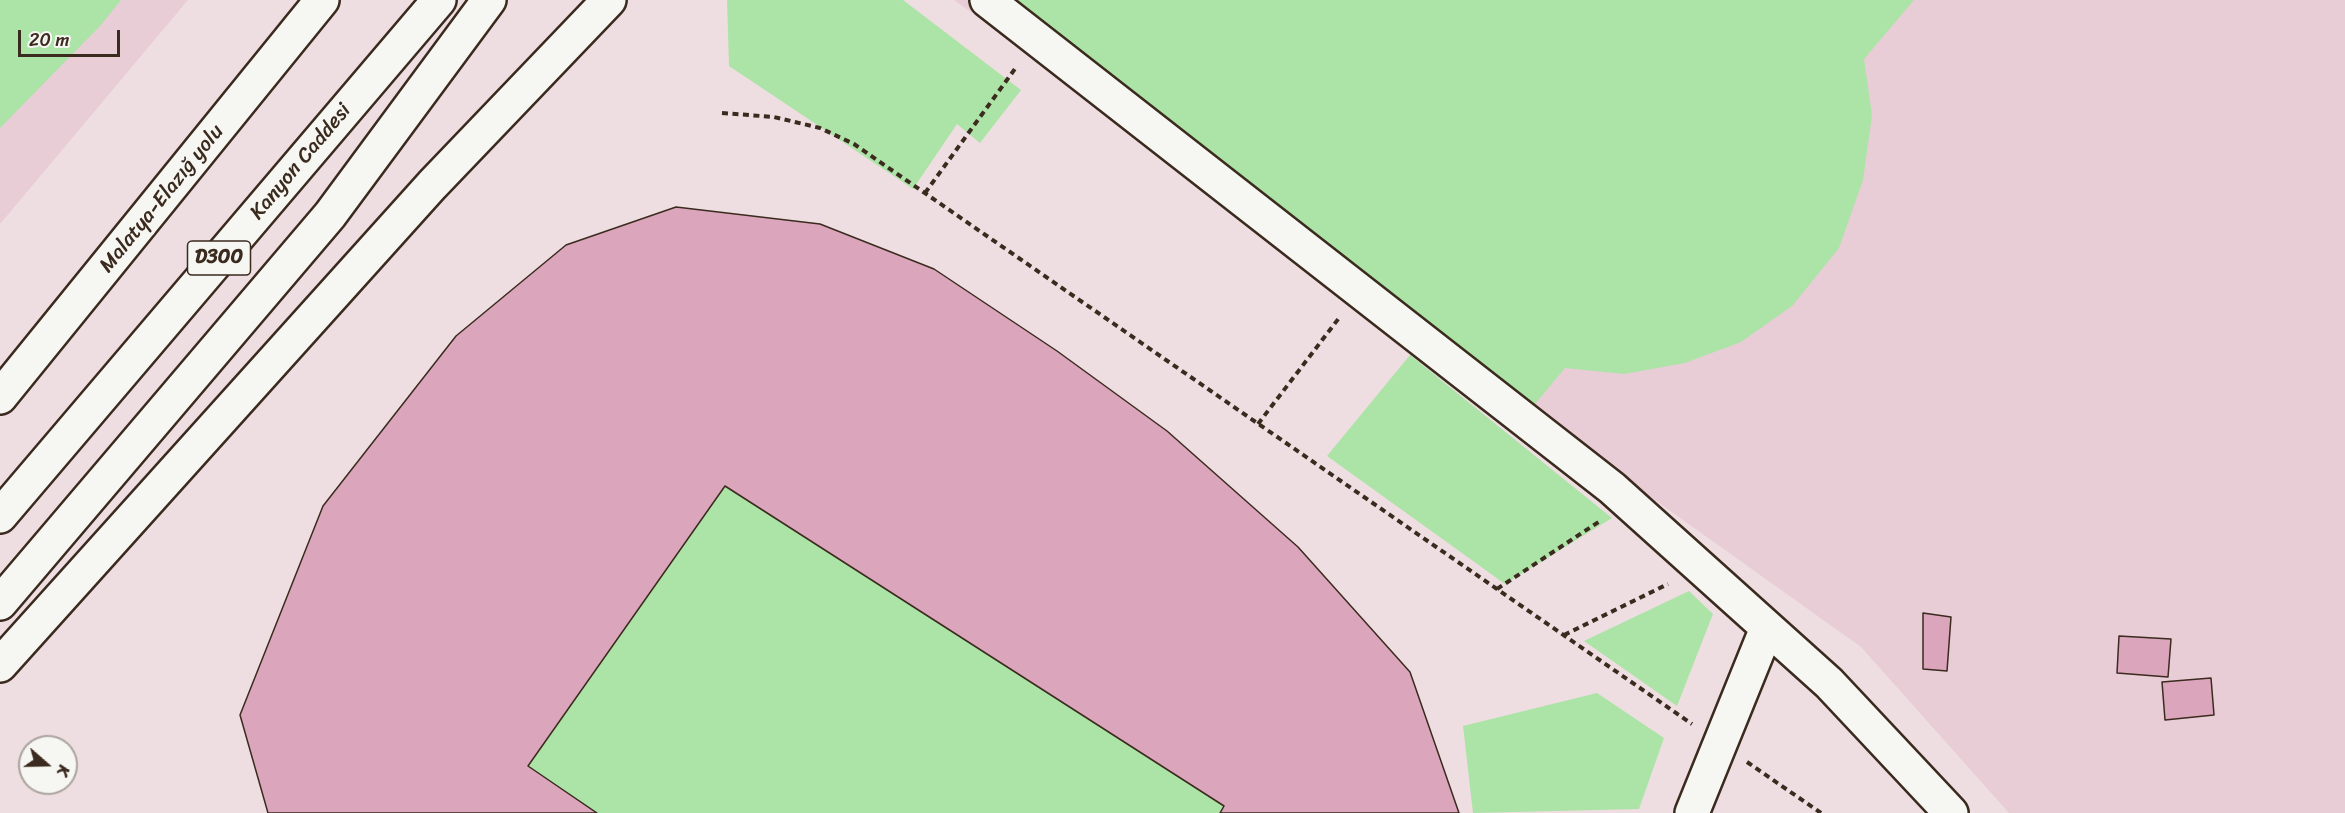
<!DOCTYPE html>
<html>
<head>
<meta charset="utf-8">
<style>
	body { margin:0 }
	#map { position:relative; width:2345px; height:813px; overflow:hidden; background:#eedee2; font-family:Sriracha,sans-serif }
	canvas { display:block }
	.north { position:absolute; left:18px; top:735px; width:60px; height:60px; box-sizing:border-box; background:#f6f6f2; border:2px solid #aba49d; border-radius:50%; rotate:110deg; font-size:16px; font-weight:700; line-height:24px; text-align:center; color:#3b2a1e }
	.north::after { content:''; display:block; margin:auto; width:21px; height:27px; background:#3b2a1e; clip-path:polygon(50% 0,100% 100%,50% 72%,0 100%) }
	.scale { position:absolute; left:18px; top:30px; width:102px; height:27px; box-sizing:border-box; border:3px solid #3b2a1e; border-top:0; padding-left:8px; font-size:18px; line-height:21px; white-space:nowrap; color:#3b2a1e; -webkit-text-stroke:4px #f6f6f2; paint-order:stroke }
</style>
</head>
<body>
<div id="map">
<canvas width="2345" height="813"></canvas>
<div class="north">K</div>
<div class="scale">20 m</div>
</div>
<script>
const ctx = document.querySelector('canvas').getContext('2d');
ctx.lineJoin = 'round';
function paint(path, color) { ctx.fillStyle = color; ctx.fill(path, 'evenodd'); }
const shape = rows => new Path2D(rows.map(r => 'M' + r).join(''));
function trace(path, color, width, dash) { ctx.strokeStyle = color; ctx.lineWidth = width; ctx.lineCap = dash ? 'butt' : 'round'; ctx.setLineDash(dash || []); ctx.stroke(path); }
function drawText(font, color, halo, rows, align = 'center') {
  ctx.font = font + ' Sriracha,sans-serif'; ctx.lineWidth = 6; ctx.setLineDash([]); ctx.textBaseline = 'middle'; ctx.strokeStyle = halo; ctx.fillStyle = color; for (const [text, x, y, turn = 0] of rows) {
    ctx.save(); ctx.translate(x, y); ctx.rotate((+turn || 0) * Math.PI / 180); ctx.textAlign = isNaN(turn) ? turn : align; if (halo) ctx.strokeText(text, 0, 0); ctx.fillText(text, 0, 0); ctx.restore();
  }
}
paint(shape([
	[0,0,188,0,0,224],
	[954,0,2345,0,2345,813,2009,813,1861,647]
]), '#e8cdd7');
paint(shape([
	[0,0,121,0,100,26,0,128],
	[727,0,903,0,1021,90,980,143,957,124,913,189,729,66],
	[1005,0,1914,0,1864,59,1872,115,1863,180,1839,248,1792,306,1741,342,1685,363,1624,374,1565,368,1530,410],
	[676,207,820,224,934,269,1057,351,1167,431,1298,547,1410,672,1459,813,268,813,240,715,323,506,456,336,566,245],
	[1410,355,1612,518,1505,584,1327,456],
	[1689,591,1713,614,1677,706,1584,641],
	[1597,693,1664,738,1639,809,1473,813,1463,726]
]), '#ace3a6');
const building = shape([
	[676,207,820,224,934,269,1057,351,1167,431,1298,547,1410,672,1459,813,1220,813,1224,806,725,486,528,766,597,813,268,813,240,715,323,506,456,336,566,245,676,207],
	[1923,613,1951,617,1947,671,1923,669,1923,613],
	[2119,636,2171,639,2168,677,2117,673,2119,636],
	[2211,678,2214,715,2165,720,2162,682,2211,678]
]);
paint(building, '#dba5bc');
trace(building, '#3b2a1e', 1.5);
const minor = shape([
	[987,0,1612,488,1829,683,1951,813],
	[0,665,432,185,609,0],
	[1692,813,1767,628]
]);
const highway = shape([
	[0,397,322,0],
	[0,516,439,0],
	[0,603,330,215,489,0]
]);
trace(minor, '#3b2a1e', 38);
trace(highway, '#3b2a1e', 38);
trace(shape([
	[722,113,774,117,820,128,854,144,1692,724],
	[925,193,1017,66],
	[1258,424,1339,318],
	[1497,589,1600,521],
	[1564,635,1668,584],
	[1747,762,1821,813]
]), '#3b2a1e', 4, [6, 4.5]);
trace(minor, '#f6f6f2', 33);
trace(highway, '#f6f6f2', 33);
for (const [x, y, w] of [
	[219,258,63]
]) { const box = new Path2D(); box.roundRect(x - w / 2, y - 17, w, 34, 4.5); ctx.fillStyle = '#f6f6f2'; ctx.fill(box); trace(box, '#3b2a1e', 1.5); }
drawText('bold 20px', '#3b2a1e', null, [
	["D300",219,258]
]);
drawText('21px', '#3b2a1e', '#f6f6f2', [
	["Kanyon Caddesi",301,162,-50],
	["Malatya-Elazığ yolu",162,199,-51]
]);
</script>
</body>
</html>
